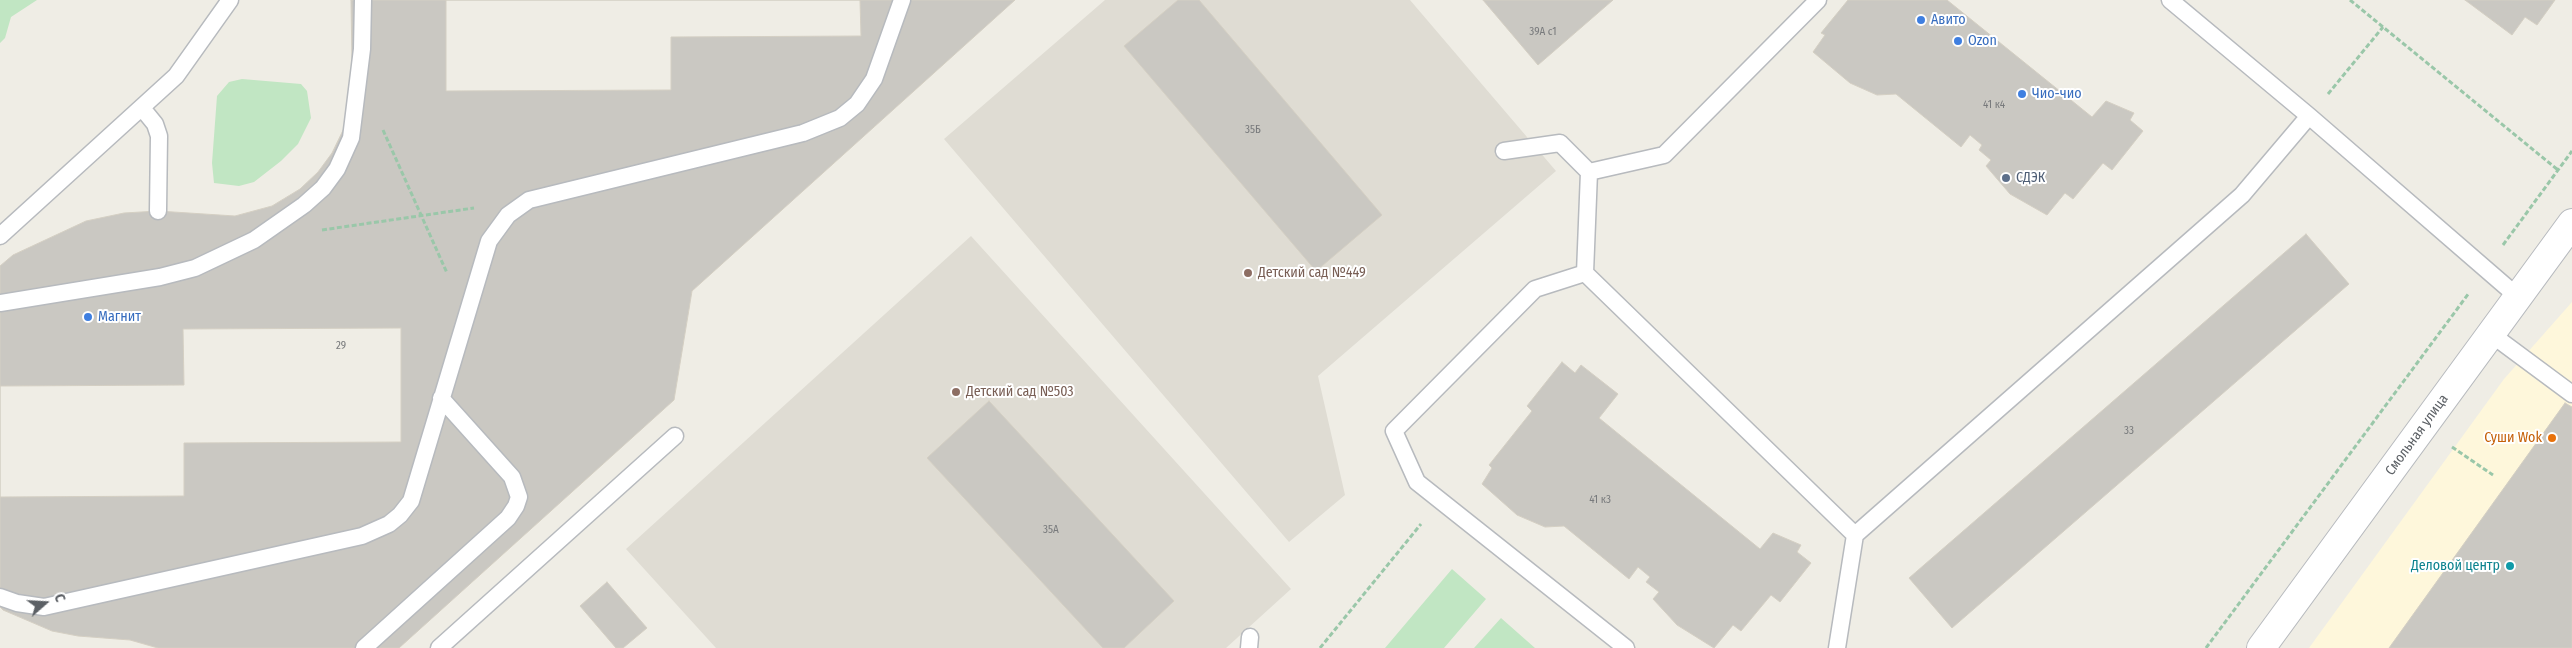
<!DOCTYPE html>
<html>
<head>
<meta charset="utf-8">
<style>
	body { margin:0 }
	#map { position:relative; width:2572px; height:648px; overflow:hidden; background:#efede5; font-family:"Fira Sans Condensed",sans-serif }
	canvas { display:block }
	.north { position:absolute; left:20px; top:578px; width:50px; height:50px; -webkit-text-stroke:4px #fff; paint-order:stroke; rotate:71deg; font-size:14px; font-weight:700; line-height:20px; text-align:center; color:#5c6065 }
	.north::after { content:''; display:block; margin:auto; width:18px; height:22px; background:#5c6065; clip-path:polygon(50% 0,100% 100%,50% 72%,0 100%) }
</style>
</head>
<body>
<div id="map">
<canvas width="2572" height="648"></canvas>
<div class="north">С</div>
</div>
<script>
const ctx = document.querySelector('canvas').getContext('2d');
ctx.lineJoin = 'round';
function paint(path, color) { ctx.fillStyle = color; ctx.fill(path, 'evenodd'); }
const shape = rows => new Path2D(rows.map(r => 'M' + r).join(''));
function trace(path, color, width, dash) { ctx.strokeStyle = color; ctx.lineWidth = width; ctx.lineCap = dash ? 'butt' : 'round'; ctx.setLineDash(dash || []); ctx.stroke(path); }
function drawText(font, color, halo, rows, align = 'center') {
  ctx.font = font + ' "Fira Sans Condensed",sans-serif'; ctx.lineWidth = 4; ctx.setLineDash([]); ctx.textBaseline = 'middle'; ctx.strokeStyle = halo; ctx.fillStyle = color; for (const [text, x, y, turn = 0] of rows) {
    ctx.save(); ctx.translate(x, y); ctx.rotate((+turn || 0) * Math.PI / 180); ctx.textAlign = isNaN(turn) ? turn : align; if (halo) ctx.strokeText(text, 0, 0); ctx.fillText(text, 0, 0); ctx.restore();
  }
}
paint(shape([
	[2572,302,2572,648,2309,648,2504,379]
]), '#fef7db');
paint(shape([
	[1105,0,1410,0,1556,171,1318,376,1345,495,1289,542,944,139],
	[971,236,1291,589,1226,648,716,648,626,549]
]), '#dfdcd3');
paint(shape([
	[0,0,37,0,11,17,5,38,0,43],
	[242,79,301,84,307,91,311,118,298,144,281,161,254,182,239,186,214,183,212,163,217,96,229,82],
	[1452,569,1486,599,1444,648,1385,648],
	[1501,618,1535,648,1474,648]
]), '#c1e6c3');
const building = shape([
	[351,0,1015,0,692,291,674,400,399,648,158,648,130,640,78,636,52,631,3,610,0,607,0,266,13,255,86,221,124,213,158,211,235,216,272,206,300,189,318,172,332,153,347,122,352,63,351,0],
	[446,0,860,0,861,36,671,37,671,90,446,91,446,0],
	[1178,0,1199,0,1382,215,1316,271,1124,46,1178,0],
	[1483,0,1613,0,1538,65,1483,0],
	[1848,0,1947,0,2092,117,2106,101,2134,113,2130,120,2143,131,2112,170,2103,163,2073,199,2065,193,2047,215,2010,194,1986,166,1991,160,1979,150,1982,145,1970,135,1961,147,1896,94,1877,95,1850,83,1813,52,1825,35,1821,33,1848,0],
	[2465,0,2555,0,2537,25,2525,17,2512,35,2465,0],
	[2306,234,2349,284,1952,628,1909,578,2306,234],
	[401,328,401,442,184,443,184,496,0,497,0,386,184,385,183,329,401,328],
	[1562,362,1575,373,1581,365,1618,394,1599,418,1760,549,1773,533,1801,545,1797,552,1811,563,1780,602,1771,595,1741,631,1733,625,1714,648,1677,625,1653,599,1659,592,1646,582,1650,577,1638,567,1629,579,1564,526,1545,527,1517,515,1482,484,1492,468,1489,465,1532,411,1527,406,1562,362],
	[989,401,1174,601,1124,648,1103,648,927,458,989,401],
	[2565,403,2572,407,2572,648,2389,648,2565,403],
	[607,582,647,628,623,648,616,648,580,606,607,582]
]);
paint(building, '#cac8c2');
trace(building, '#d4cfc3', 1);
const service = shape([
	[2170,0,2309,116,2518,297],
	[142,108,155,124,159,136,158,211],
	[1504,151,1560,143,1589,172,1585,273],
	[1589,172,1664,155,1818,0],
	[0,236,176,76,230,0],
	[0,303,160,277,195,268,254,240,304,205,323,188,337,169,351,138,362,49,363,0],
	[2491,334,2572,394],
	[1855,535,2242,195,2309,116],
	[0,597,17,603,44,607,362,536,389,524,400,515,411,501,489,241,508,215,529,200,803,133,840,118,857,104,874,79,902,0],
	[364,648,508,518,516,506,519,497,512,477,441,398],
	[439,648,675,436],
	[1249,648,1250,637],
	[1626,648,1417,482,1394,431,1535,289,1585,273,1855,535,1837,648]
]);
const tertiary = shape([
	[2261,648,2572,223]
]);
trace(service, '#b7babe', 19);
trace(tertiary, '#b7babe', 30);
trace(shape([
	[2350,0,2558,170],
	[2328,94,2383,27],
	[383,130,447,273],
	[322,230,474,208],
	[2503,245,2572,151],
	[2452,447,2493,475],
	[1320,648,1421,524],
	[2206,648,2469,293]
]), '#9ac7a9', 3, [5, 2.5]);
trace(service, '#fff', 16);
trace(tertiary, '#fff', 28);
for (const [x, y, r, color] of [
	[1921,20,5,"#3f7fe0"],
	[1958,41,5,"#3f7fe0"],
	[2022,94,5,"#3f7fe0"],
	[2006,178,5,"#5c6f8a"],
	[1248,273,5,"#8d6e63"],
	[88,317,5,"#3f7fe0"],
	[956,392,5,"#8d6e63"],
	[2552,438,5,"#e8710a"],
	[2510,566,5,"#0f9aa8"]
]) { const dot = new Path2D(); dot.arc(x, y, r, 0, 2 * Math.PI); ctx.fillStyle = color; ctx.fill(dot); trace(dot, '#fff', 2); }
drawText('11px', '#787a7c', null, [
	["39А с1",1543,32],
	["41 к4",1994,105],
	["35Б",1253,130],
	["29",341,346],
	["33",2129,431],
	["41 к3",1600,500],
	["35А",1051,530]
]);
drawText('14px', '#366cbe', '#fff', [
	["Авито",1931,20],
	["Ozon",1968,41],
	["Чио-чио",2032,94],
	["Магнит",98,317]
], 'left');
drawText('14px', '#4e5e75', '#fff', [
	["СДЭК",2016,178]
], 'left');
drawText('14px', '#785e54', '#fff', [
	["Детский сад №449",1258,273],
	["Детский сад №503",966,392]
], 'left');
drawText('14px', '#5c6065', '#fff', [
	["Смольная улица",2417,435,-54]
]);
drawText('14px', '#c56008', '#fff', [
	["Суши Wok",2542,438]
], 'right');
drawText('14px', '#0d838f', '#fff', [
	["Деловой центр",2500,566]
], 'right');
</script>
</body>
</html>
